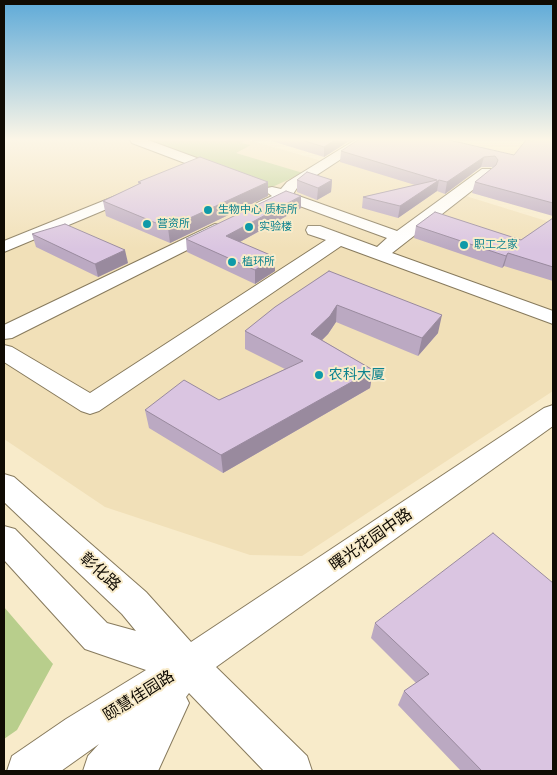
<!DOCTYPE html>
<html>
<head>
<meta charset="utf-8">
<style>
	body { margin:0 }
	#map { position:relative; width:557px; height:775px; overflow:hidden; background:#f8ebca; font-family:Figtree,sans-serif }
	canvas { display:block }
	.frame { position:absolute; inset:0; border:5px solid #100b03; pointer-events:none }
</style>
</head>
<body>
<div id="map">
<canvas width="557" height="775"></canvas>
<div class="frame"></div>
</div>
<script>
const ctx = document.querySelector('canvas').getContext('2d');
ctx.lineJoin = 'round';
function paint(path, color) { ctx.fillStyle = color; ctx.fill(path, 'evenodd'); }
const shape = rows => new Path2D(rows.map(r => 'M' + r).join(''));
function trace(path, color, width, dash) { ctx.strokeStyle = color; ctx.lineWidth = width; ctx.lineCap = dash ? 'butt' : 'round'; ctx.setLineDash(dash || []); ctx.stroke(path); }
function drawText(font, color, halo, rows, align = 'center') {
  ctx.font = font + ' Figtree,"Noto Sans SC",sans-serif'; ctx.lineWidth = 4; ctx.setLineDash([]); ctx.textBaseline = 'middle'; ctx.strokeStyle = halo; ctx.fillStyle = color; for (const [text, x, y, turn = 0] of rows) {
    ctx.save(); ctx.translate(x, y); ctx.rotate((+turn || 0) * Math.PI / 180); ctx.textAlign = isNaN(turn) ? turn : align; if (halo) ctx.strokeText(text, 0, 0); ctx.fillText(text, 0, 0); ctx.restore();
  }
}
paint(shape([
	[4,140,249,140,326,162,356,145,482,176,466,196,553,223,553,391,302,556,250,555,105,507,4,439]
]), '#f1e0b8');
paint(shape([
	[142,140,245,140,242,143,251,145,236,153,303,173,270,188],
	[4,607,53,664,17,730,4,739]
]), '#b8ce8c');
const minor = shape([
	[130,140,148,140,224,168,226,171,219,175,214,174,132,143,130,140],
	[355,140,370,140,297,188,293,194,397,231,482,169,492,169,494,172,492,175,392,253,553,311,553,324,341,246,99,411,90,414,81,411,4,362,4,345,12,347,90,393,326,240,308,234,306,230,308,226,320,226,377,247,387,238,286,201,261,212,255,210,253,207,255,204,272,196,265,191,267,188,272,187,281,189,287,182,355,140],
	[133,189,138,190,140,193,138,196,4,252,4,241,133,189],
	[215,224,221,225,223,229,221,233,12,338,4,339,4,325,215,224],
	[553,405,553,426,216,667,307,756,312,771,264,771,189,693,186,697,189,703,158,771,83,771,88,756,99,744,61,771,7,771,12,756,66,719,146,670,85,649,4,560,4,526,15,529,107,623,136,631,122,614,4,502,4,474,14,477,146,592,191,642,544,408,553,405]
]);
trace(minor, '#877a5d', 2);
paint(minor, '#fff');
paint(shape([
	[268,140,351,140,324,157],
	[553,140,553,216,472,193,475,182,493,168,492,167,481,167,445,194,437,191,398,218,362,208,363,197,415,185,340,162,341,151,514,155,533,141],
	[297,180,332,180,331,192,317,200,297,192],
	[138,182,268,196,170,243,106,216,103,201,139,185],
	[301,208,240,242,275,271,255,284,187,252,186,239],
	[553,218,553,281,504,266,502,268,414,238,416,226,521,240],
	[32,234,128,263,98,277,36,247],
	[329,271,438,333,418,356,336,322,328,334,322,340,373,370,370,388,223,473,149,428,145,410,219,400,285,369,245,349,245,331],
	[375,623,553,771,461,771,398,705,404,691,416,683,371,638]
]), '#bba9c2');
paint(shape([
	[335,140,351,140,324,157,324,147],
	[484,157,481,167,445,194,447,182],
	[332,180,331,192,317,200,318,188],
	[439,180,437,191,398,218,400,206],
	[268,182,268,196,170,243,168,228],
	[301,196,301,208,227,249,226,236],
	[125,250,128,263,98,277,95,264],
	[508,253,504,266,502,268,506,256],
	[275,257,275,271,255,284,255,270],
	[337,305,336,322,328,334,310,352,311,334],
	[442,315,438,333,418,356,422,338],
	[373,370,370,388,223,473,221,455]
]), '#998a9e');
const building = shape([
	[302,140,335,140,324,147,302,140],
	[358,140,449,140,514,155,526,140,533,141,534,140,553,140,553,203,475,182,496,165,498,160,495,156,484,157,447,182,439,180,400,206,363,197,437,180,341,151,358,140],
	[200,157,268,182,168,228,103,201,141,183,138,182,200,157],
	[307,172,332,180,318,188,297,180,307,172],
	[286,191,301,196,226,236,275,257,255,270,186,239,286,191],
	[435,212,521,240,553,218,553,267,508,253,506,256,416,226,435,212],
	[65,224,125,250,95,264,32,234,65,224],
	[329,271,442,315,422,338,337,305,330,316,311,334,373,370,221,455,145,410,184,380,219,400,303,361,245,331,275,307,329,271],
	[493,533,553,583,553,771,482,771,404,691,429,674,375,623,493,533]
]);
paint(building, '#dac5e1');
trace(building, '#998a9e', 1);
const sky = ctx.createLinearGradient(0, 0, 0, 249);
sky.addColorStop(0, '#5eaad8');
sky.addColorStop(0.56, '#fcf6e7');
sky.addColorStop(1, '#fcf6e700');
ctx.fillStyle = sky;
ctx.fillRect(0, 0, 557, 249);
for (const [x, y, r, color] of [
	[208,210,5,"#0f9aa8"],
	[147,224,5,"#0f9aa8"],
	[249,227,5,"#0f9aa8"],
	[464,245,5,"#0f9aa8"],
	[232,262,5,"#0f9aa8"],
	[319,375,5,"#0f9aa8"]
]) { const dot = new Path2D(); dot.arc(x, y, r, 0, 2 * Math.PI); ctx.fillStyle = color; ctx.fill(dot); trace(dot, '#f8ebca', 2); }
drawText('11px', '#0d838f', '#f8ebca', [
	["生物中心 质标所",218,210],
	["营资所",157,224],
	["实验楼",259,227],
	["职工之家",474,245],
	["植环所",242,262]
], 'left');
drawText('14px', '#0d838f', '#f8ebca', [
	["农科大厦",329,375]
], 'left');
drawText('16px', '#100b03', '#f8ebca', [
	["曙光花园中路",371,540,-35],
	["彰化路",100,572,42],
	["颐慧佳园路",139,696,-32]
]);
</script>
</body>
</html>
